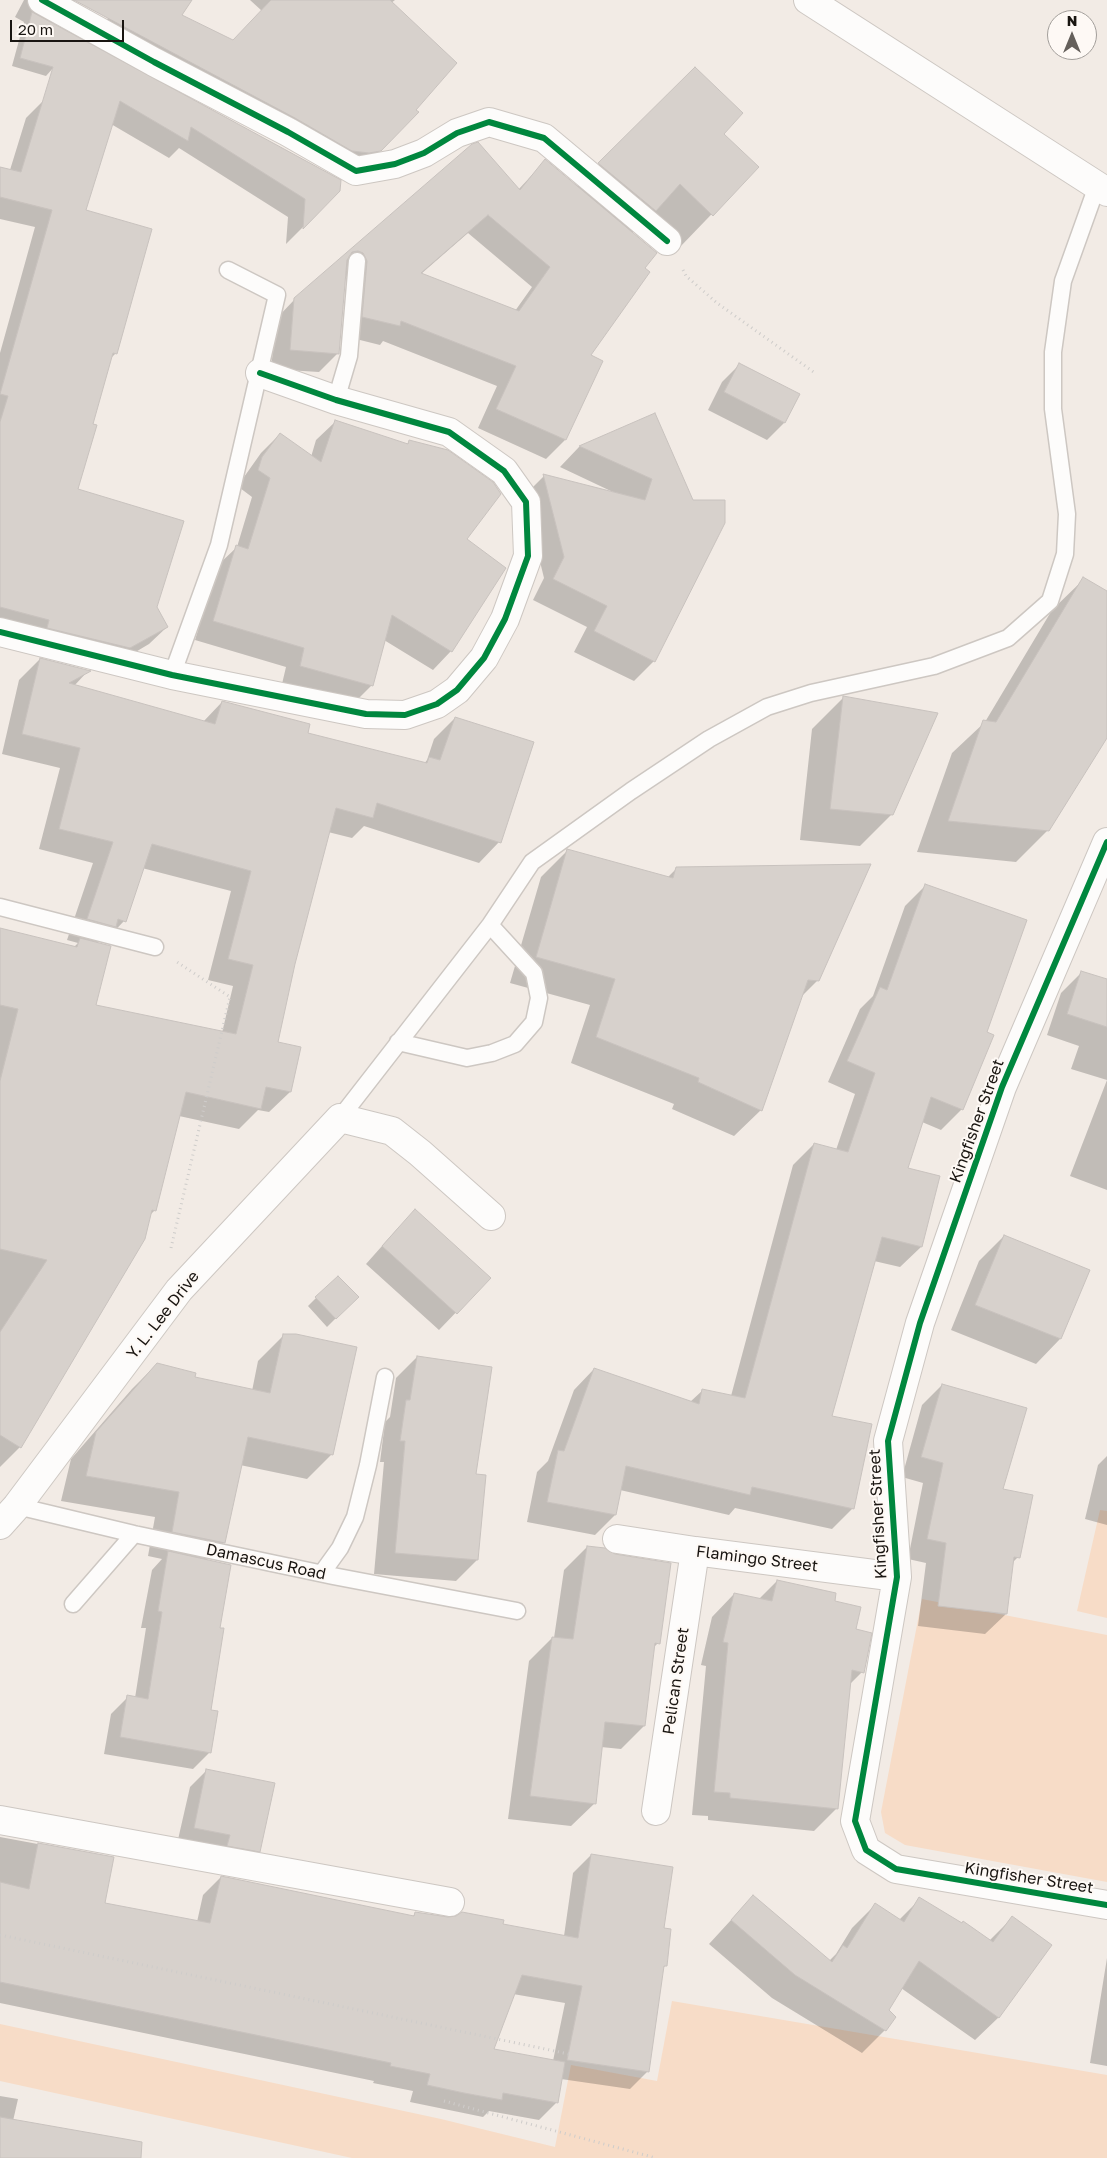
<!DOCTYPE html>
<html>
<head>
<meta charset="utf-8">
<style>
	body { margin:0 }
	#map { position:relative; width:1107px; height:2158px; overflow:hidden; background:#f2ebe5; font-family:"Golos Text",sans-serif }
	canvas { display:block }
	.north { position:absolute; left:1047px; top:10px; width:50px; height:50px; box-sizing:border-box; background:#fef9f5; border:1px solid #a29e9a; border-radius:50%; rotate:0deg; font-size:14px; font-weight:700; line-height:20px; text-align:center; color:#191511 }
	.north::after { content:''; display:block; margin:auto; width:18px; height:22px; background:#65605b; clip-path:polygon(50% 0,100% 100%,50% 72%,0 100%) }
	.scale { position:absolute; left:10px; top:20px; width:114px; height:22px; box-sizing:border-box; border:2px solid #191511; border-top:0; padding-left:6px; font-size:15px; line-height:18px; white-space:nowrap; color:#191511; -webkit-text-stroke:4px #fef9f5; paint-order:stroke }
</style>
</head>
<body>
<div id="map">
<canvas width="1107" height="2158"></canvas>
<div class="north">N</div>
<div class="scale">20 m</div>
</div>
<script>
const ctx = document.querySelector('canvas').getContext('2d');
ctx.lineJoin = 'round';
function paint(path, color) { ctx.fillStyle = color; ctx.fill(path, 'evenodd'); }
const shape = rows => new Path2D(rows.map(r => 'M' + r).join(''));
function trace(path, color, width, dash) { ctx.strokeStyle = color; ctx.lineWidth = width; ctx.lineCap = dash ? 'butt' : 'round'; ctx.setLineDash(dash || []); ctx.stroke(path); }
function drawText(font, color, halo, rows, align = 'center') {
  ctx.font = font + ' "Golos Text",sans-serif'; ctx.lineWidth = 4; ctx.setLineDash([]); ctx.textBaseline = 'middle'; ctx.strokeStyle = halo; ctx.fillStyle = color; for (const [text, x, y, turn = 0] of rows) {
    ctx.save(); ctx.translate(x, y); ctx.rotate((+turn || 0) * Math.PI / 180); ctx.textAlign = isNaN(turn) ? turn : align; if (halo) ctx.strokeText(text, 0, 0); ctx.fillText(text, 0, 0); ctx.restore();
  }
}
paint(shape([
	[1100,1510,1107,1511,1107,1618,1077,1611],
	[922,1599,1107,1635,1107,1882,905,1845,885,1833,881,1812],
	[672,2001,1107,2075,1107,2158,352,2158,0,2081,0,2024,441,2119,555,2147,571,2065,657,2081]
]), '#f7dcc7');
paint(shape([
	[24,0,75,0,51,24,54,67,46,76,12,66,24,22,15,17],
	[116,0,179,0,180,15,233,41,262,11,250,0,395,0,391,3,414,110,417,112,360,170,97,42],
	[695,69,722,135,757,167,680,247,649,216,632,233,589,356,602,361,565,440,546,459,478,428,497,386,383,341,380,345,344,336,348,281,345,273,338,353,319,372,271,369,276,319,295,299,473,145,518,190,545,161,576,187],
	[468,233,532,287,515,311,421,274],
	[85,70,339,191,286,244,288,217,179,148,169,158,111,124,84,211,116,353,110,359,91,425,77,490,167,627,149,644,112,666,0,629,0,353,35,227,0,219,0,168,10,170,26,118,44,100],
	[739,365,799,395,784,423,767,440,708,410,722,382],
	[655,415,654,661,634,681,574,652,587,627,533,600,544,578,524,496,544,476,615,493,560,467,579,447],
	[335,422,406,445,409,442,466,539,451,651,433,670,384,640,372,685,353,704,282,684,286,667,195,640,218,565,237,547,252,497,240,488,244,477,261,453,280,434,311,457,316,440],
	[1084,579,1107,593,1107,736,1048,830,1016,862,917,852,952,753,985,722,1052,610],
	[40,659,88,671,74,686,203,722,222,702,306,734,424,764,427,760,434,739,455,718,499,842,479,863,364,826,352,838,328,832,294,964,276,1043,290,1092,269,1112,258,1110,239,1129,179,1116,155,1210,149,1216,20,1447,0,1467,0,930,73,948,78,943,67,940,93,863,39,849,60,768,2,754,19,680],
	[142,868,231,891,208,980,233,986,222,1033,95,1006,97,944,100,940,104,942,124,921],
	[843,698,892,814,860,846,800,840,812,729],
	[567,851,667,878,677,868,818,980,800,998,761,1110,734,1136,672,1109,674,1104,571,1063,590,1005,510,983,541,877],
	[925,886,986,1033,962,1109,941,1130,922,1122,906,1169,921,1247,900,1267,874,1261,831,1417,853,1508,832,1529,735,1508,729,1515,620,1490,615,1515,595,1535,527,1522,537,1472,548,1461,574,1390,594,1369,690,1402,703,1390,731,1396,793,1165,814,1144,836,1150,855,1094,828,1082,860,1009,873,996,905,906],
	[1082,972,1107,981,1107,1190,1070,1176,1107,1080,1071,1069,1079,1046,1047,1035,1061,993],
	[398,1228,489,1278,439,1330,366,1264],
	[1004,1236,1089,1271,1060,1339,1036,1364,951,1330,979,1261],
	[357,1297,327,1327,308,1306,316,1298],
	[283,1336,332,1454,307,1479,240,1465,224,1542,206,1561,218,1629,209,1711,210,1752,193,1769,104,1754,111,1714,128,1697,135,1698,146,1628,141,1628,152,1570,162,1559,148,1556,155,1517,61,1501,71,1459,132,1389,157,1364,194,1378,252,1391,258,1361],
	[417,1357,474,1476,477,1560,456,1581,374,1574,384,1462,380,1462,385,1422,390,1417,396,1378],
	[942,1385,1002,1490,1018,1557,1012,1563,1006,1614,985,1634,918,1626,926,1563,908,1559,923,1483,902,1477,922,1405],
	[1107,1456,1107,1525,1085,1519,1098,1465],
	[587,1547,658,1643,653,1648,644,1726,621,1749,601,1747,595,1803,571,1826,508,1819,529,1661,552,1638,554,1638,564,1570],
	[777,1581,833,1602,855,1630,862,1672,849,1685,837,1808,814,1831,708,1820,708,1816,692,1815,706,1666,701,1665,712,1617,734,1594,758,1600],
	[207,1770,259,1851,242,1868,177,1844,190,1787],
	[0,1837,113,1858,104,1904,197,1922,203,1895,221,1877,412,1917,416,1913,501,1925,564,1936,573,1873,591,1855,662,1929,666,1965,662,1969,648,2071,630,2089,561,2079,556,2103,539,2120,489,2111,483,2117,410,2102,413,2091,373,2083,374,2081,0,2003],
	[513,1994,565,2003,553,2061,492,2050],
	[753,1896,829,1961,836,1954,852,1928,875,1905,899,1920,920,1899,989,1941,1012,1918,999,2017,975,2040,901,1988,887,2011,885,2030,862,2053,772,1998,709,1944],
	[1107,1958,1107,2066,1090,2063],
	[0,2096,18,2099,13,2121,139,2158,0,2158]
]), '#0003');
const building = shape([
	[74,0,192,0,182,15,233,40,271,0,390,0,457,63,416,110,419,112,381,151,369,153,352,151,295,118,74,0],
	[32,12,341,180,340,191,303,229,305,199,191,127,188,141,120,101,86,210,152,229,117,354,113,353,93,424,97,425,78,489,184,521,157,607,168,627,130,648,47,628,49,620,0,607,0,422,8,396,0,394,52,210,0,197,0,167,21,172,53,67,20,58,32,12],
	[695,67,743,113,724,134,759,167,713,216,680,184,656,211,598,163,695,67],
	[478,142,520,190,545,159,657,253,645,268,650,272,591,355,603,361,566,440,496,409,516,366,401,321,400,326,362,317,367,261,363,253,358,251,352,252,347,260,339,354,290,350,294,298,472,144,478,142],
	[488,215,550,267,519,311,421,273,488,215],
	[739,363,800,394,785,423,724,392,739,363],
	[655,413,693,500,725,500,725,523,655,662,594,631,607,606,553,579,564,557,543,474,645,500,652,479,579,446,655,413],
	[335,420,408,444,409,440,448,450,493,482,501,494,467,539,506,568,452,652,392,615,373,686,300,666,304,648,213,621,236,545,248,549,270,478,258,470,262,457,280,433,321,462,335,420],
	[1083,577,1107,591,1107,738,1049,831,948,821,983,720,996,722,1083,577],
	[40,658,91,671,69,683,215,724,222,701,310,724,308,733,427,763,429,757,440,760,455,717,534,742,501,843,377,803,373,818,336,808,295,964,278,1042,301,1047,291,1092,266,1087,261,1109,186,1092,156,1211,152,1210,145,1239,21,1448,0,1435,0,1332,47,1260,0,1249,0,1081,18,1009,0,1005,0,928,77,947,80,938,111,946,96,1005,236,1034,253,965,228,959,251,871,152,844,126,922,118,919,116,927,87,919,113,842,59,829,80,748,22,734,40,658],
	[843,696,938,713,893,815,830,809,843,696],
	[567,849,673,878,676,867,871,864,819,981,808,980,762,1111,698,1082,699,1078,596,1037,615,979,536,957,567,849],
	[925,884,1027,920,987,1032,994,1035,963,1110,931,1097,908,1168,940,1176,922,1247,882,1237,832,1416,872,1424,854,1509,752,1487,750,1495,626,1466,616,1515,547,1502,558,1450,564,1451,594,1368,699,1404,702,1389,745,1398,814,1143,848,1152,875,1073,847,1061,880,987,887,990,925,884],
	[1081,971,1107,979,1107,1027,1067,1014,1081,971],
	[415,1209,491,1278,457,1314,382,1246,415,1209],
	[1004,1235,1090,1270,1061,1339,975,1305,1004,1235],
	[338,1276,359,1297,336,1319,315,1297,338,1276],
	[283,1334,296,1334,357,1347,333,1455,248,1437,225,1543,172,1532,179,1492,86,1476,96,1432,157,1363,196,1373,195,1377,270,1393,283,1334],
	[417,1356,492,1367,476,1474,486,1475,478,1560,395,1553,405,1441,400,1441,406,1400,410,1400,417,1356],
	[942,1384,1027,1408,1003,1489,1033,1495,1020,1558,1014,1557,1007,1614,938,1606,946,1543,927,1539,943,1463,921,1457,942,1384],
	[587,1546,605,1548,615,1554,671,1563,660,1644,655,1643,645,1726,605,1722,596,1804,530,1796,552,1637,573,1639,587,1546],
	[168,1551,231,1565,220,1628,224,1628,211,1710,218,1711,211,1753,120,1737,127,1695,148,1699,162,1612,158,1611,168,1551],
	[777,1580,836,1593,835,1601,861,1607,856,1629,872,1633,864,1673,852,1670,838,1809,730,1798,730,1793,714,1792,728,1643,723,1642,734,1593,772,1601,777,1580],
	[206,1769,275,1783,260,1852,227,1846,230,1835,194,1828,206,1769],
	[38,1843,114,1857,105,1903,210,1923,221,1876,414,1916,415,1912,448,1917,456,1916,462,1912,504,1920,503,1924,578,1938,591,1854,673,1867,664,1928,671,1929,667,1966,664,1966,649,2072,567,2060,582,1986,522,1975,494,2049,565,2062,558,2103,503,2093,502,2100,464,2093,427,2085,430,2074,390,2066,391,2063,0,1982,0,1882,29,1889,38,1843],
	[753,1895,832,1962,843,1945,847,1948,875,1903,904,1922,919,1897,962,1923,963,1921,993,1942,1012,1916,1052,1945,999,2018,919,1961,889,2010,896,2017,886,2031,795,1975,731,1920,753,1895],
	[0,2117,142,2142,141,2158,0,2158,0,2117]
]);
paint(building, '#d7d1cc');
trace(building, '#c8c2be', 1);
const lane = shape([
	[336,400,349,356,357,261],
	[172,675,219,545,277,295,228,270],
	[0,907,155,947],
	[398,1042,467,1058,492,1053,515,1044,534,1022,539,998,534,973,490,925],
	[340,1118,490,925,532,862,631,791,709,739,767,707,811,693,934,666,1008,638,1050,601,1065,554,1067,514,1053,409,1053,352,1063,281,1097,186],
	[17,1506,134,1534,333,1576,517,1611],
	[322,1573,340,1548,355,1517,368,1465,385,1377],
	[73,1604,134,1534]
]);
const street = shape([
	[42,0,154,62,288,132,356,171,395,164,424,153,457,133,489,122,544,138,667,241],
	[808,0,1107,192],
	[0,632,172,675,366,714,405,715,437,704,457,690,484,658,505,619,528,556,526,502,504,471,449,432,336,400,260,373],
	[1107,842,1002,1087,920,1323,888,1441,897,1577,855,1821,866,1850,896,1869,1107,1905],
	[0,1525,17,1506,179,1290,340,1118,392,1131,420,1153,491,1216],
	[617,1539,695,1551,897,1577],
	[656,1811,695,1551],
	[0,1820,450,1902]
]);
trace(lane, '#cdc7c2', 19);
trace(street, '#cdc7c2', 30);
trace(shape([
	[683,270,686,276,717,303,815,373],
	[171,1248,230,997,177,962],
	[0,1935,569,2054],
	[444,2101,656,2158]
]), '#ceccca', 3, [1, 4]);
trace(lane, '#fdfcfb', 16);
trace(street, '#fdfcfb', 28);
trace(shape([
	[42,0,154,62,288,132,356,171,395,164,424,153,457,133,489,122,544,138,667,241],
	[0,632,172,675,366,714,405,715,437,704,457,690,484,658,505,619,528,556,526,502,504,471,449,432,336,400,260,373],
	[1107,842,1002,1087,920,1323,888,1441,897,1577,855,1821,866,1850,896,1869,1107,1905]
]), '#00873e', 6);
drawText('16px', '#191511', '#fef9f5', [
	["Kingfisher Street",977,1121,-70],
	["Y. L. Lee Drive",163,1315,-52],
	["Kingfisher Street",878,1514,-93],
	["Flamingo Street",757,1559,7],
	["Damascus Road",266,1562,12],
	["Pelican Street",676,1681,-82],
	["Kingfisher Street",1029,1878,9]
]);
</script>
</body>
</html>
